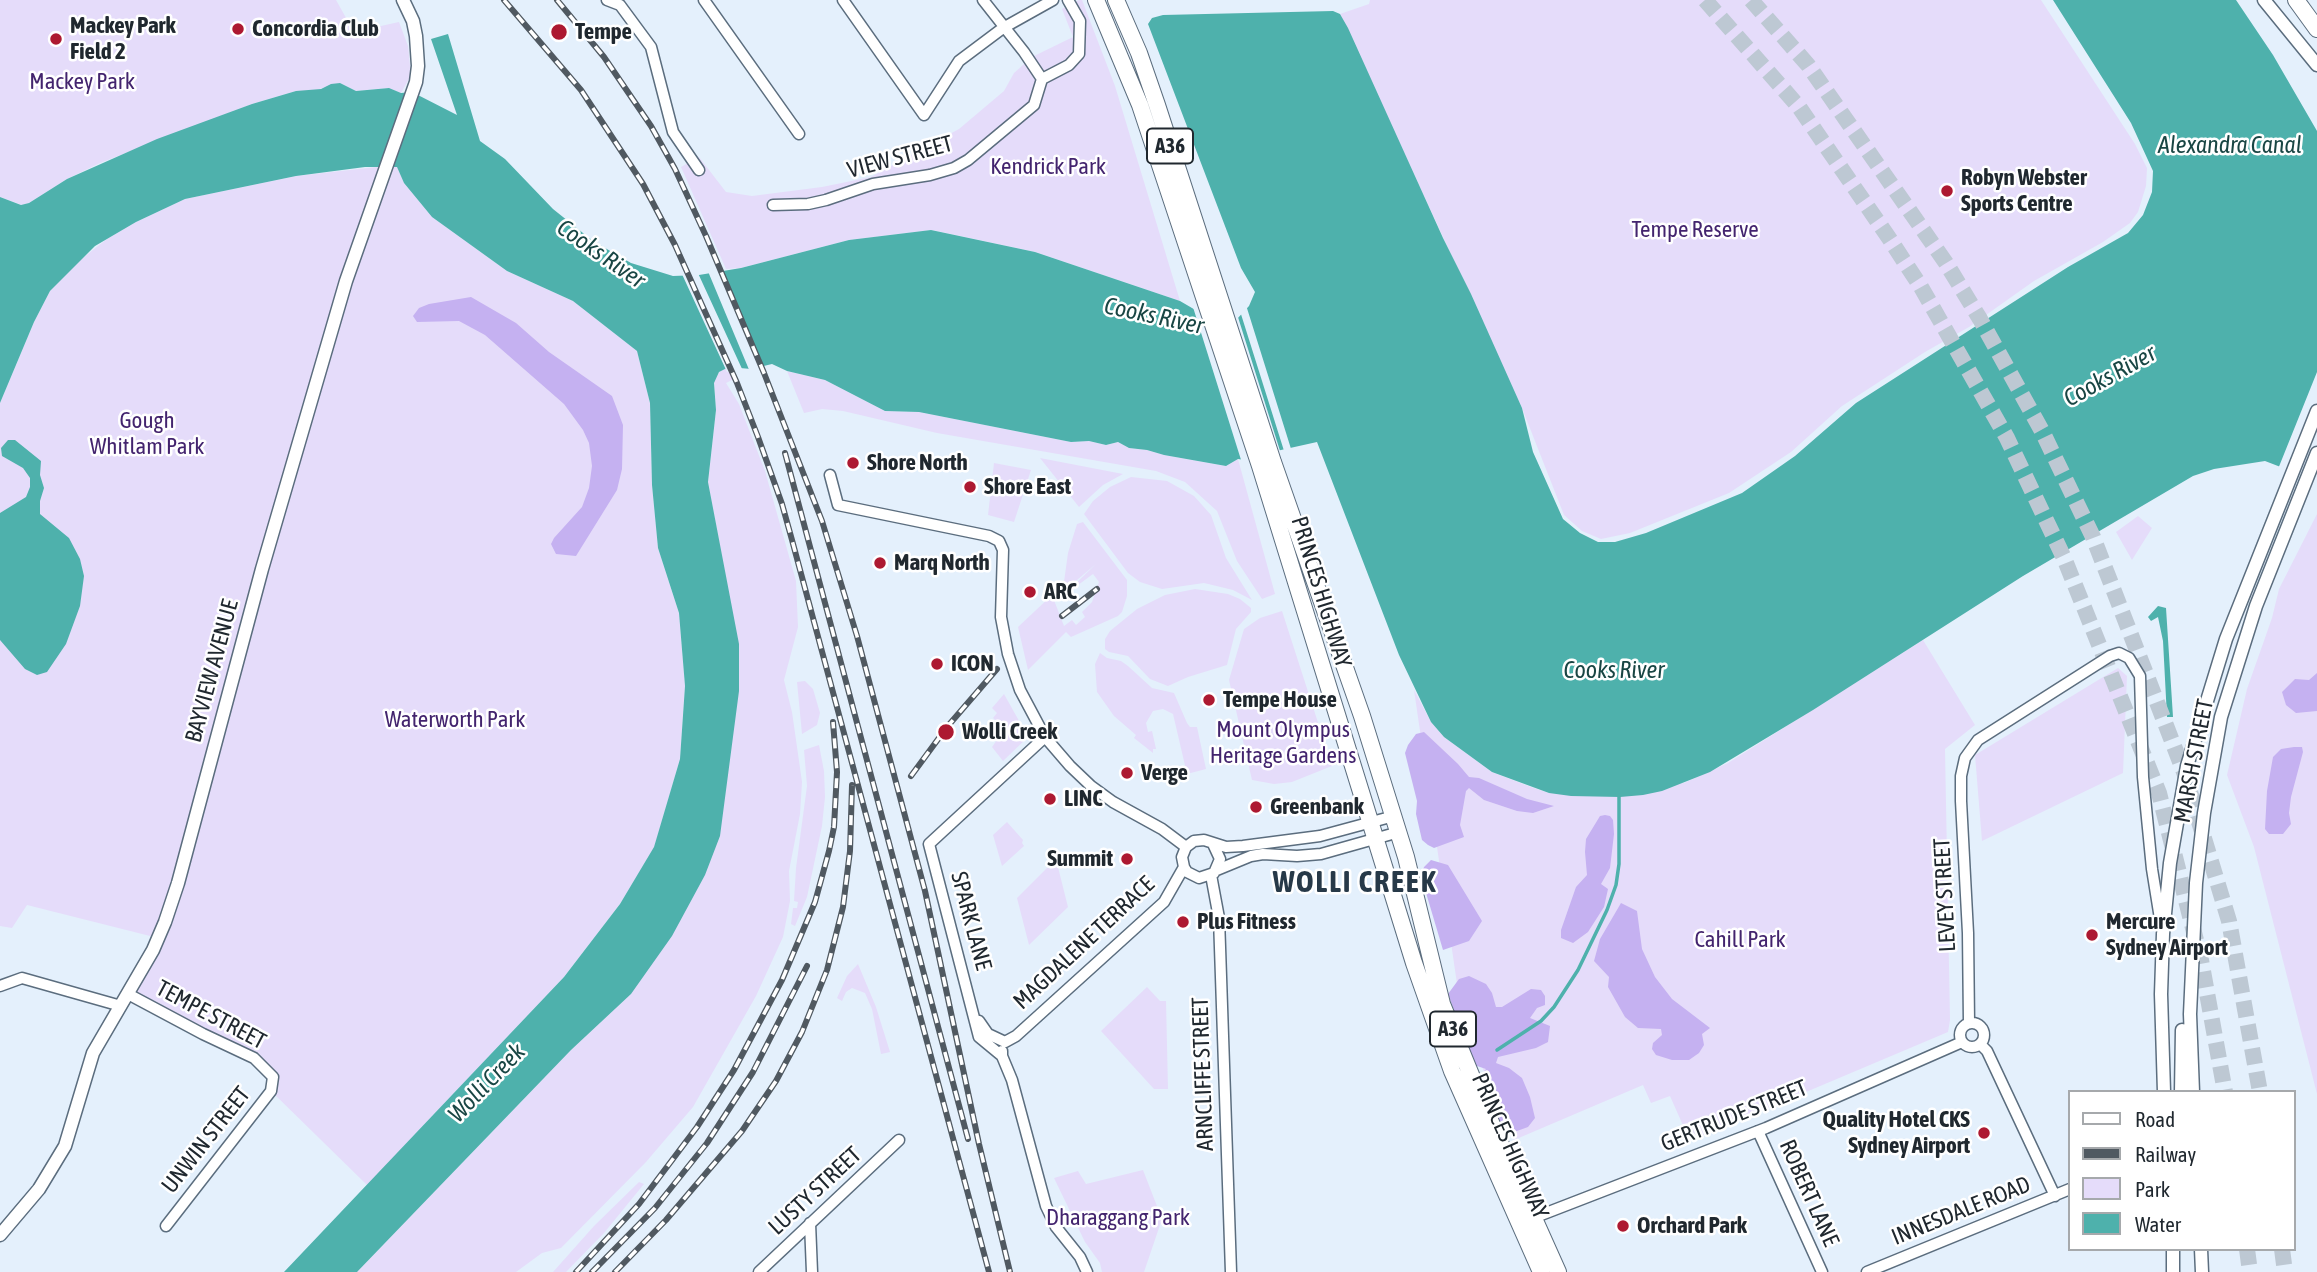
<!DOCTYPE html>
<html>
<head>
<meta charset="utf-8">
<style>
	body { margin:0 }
	#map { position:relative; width:2317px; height:1272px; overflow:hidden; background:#e4f0fc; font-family:"Asap Condensed",sans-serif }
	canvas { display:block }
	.legend { position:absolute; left:2068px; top:1090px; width:228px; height:161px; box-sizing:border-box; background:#fff; border:2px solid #a6a9ac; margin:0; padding:9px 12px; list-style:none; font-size:21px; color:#20282f }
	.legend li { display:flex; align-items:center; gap:14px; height:35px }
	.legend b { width:35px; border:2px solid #a6a9ac }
</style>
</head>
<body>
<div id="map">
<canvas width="2317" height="1272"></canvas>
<ul class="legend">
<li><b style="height:9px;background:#fff"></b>Road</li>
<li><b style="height:9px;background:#505961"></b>Railway</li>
<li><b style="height:19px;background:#e5dcfa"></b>Park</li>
<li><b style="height:19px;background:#4eb1ac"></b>Water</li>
</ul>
</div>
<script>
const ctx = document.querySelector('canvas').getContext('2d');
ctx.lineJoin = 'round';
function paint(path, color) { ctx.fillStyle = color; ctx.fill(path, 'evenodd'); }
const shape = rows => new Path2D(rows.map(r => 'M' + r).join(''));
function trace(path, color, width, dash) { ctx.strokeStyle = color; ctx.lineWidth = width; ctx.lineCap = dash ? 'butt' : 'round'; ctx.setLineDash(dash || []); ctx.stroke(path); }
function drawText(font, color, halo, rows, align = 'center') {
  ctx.font = font + ' "Asap Condensed",sans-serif'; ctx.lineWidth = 5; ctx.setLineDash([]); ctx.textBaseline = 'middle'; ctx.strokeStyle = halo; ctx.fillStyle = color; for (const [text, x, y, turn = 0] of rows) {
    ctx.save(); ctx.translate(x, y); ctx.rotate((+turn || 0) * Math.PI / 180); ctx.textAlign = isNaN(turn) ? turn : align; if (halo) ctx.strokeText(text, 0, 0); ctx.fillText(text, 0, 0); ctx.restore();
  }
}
paint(shape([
	[0,0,336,0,354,32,399,22,408,46,411,75,401,93,388,88,356,91,340,83,309,92,296,91,252,104,100,163,67,179,29,203,22,205,0,197],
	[1079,0,1082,0,1115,86,1180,301,1035,252,932,230,849,240,741,268,726,269,681,167,699,157,726,192,752,196,822,187,871,177,959,129,1004,91,1014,73,1032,57,1073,37,1062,9],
	[1370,0,2041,0,2135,144,2147,168,2146,186,2138,212,2130,223,2103,242,2034,281,1969,327,1925,352,1842,406,1791,452,1729,493,1630,533,1601,539,1582,531,1564,515,1522,408,1340,14,1369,4],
	[386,166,397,167,404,183,432,217,507,271,573,301,637,351,650,403,652,485,658,548,679,613,685,686,680,759,654,848,620,904,564,977,367,1185,271,1091,273,1077,254,1058,124,1000,158,938,27,905,12,928,0,926,0,403,34,322,50,291,75,264,107,239,136,222,185,199,296,176],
	[729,367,734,379,726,383,739,404,765,471,796,581,798,627,784,680,792,712,802,782,800,814,789,871,790,901,783,937,756,996,693,1107,646,1162,561,1248,542,1253,516,1272,357,1272,571,1050,631,994,722,558,708,482,716,410,714,382,719,372],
	[787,371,825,380,885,411,919,412,1071,442,1089,441,1106,445,1118,442,1129,448,1147,450,1164,455,1226,466,1238,459,1275,594,1262,599,1237,561,1217,511,1185,482,1156,471,937,433,843,411,822,409,804,413],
	[1040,458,1123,474,1103,485,1079,507],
	[994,463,1031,470,1014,522,988,515],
	[1131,477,1167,481,1194,496,1211,515,1226,558,1252,600,1233,590,1204,583,1162,589,1140,582,1128,573,1084,514,1093,501,1110,487],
	[2317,514,2317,1094,2254,847,2227,775,2247,689,2272,618,2279,589],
	[2138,516,2152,528,2132,560,2116,532],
	[1083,522,1127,580,1127,596,1122,612,1118,616,1071,637,1066,632,1028,670,1018,627,1052,595,1064,626,1072,620,1076,625,1085,617,1082,612,1092,602,1099,582,1093,574,1074,588,1073,586,1096,564,1064,591,1063,589,1068,553,1077,524],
	[1195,589,1228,594,1240,599,1251,608,1251,612,1236,629,1227,665,1188,677,1168,686,1150,679,1128,656,1109,652,1105,649,1105,639,1110,631,1137,609,1165,595],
	[1282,611,1332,766,1292,782,1274,784,1252,780,1229,680,1244,629,1260,618],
	[1923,640,1975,725,1945,749,1950,1020,1948,1032,1690,1141,1670,1096,1651,1103,1643,1085,1514,1140,1472,1044,1461,1011,1414,690,1431,722,1444,737,1492,772,1531,787,1549,793,1684,783,1728,763],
	[1100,653,1107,658,1121,661,1128,666,1152,688,1174,693,1187,723,1190,727,1197,727,1206,769,1187,774,1173,714,1163,709,1153,711,1146,723,1148,732,1152,731,1156,749,1153,749,1153,753,1134,738,1136,735,1114,716,1097,692,1095,664],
	[2118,668,2127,676,2123,773,1982,841,1975,755],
	[805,681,813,689,820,713,817,725,802,734,797,682],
	[1004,694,1028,737,1003,761,992,747,1004,730,1002,726,993,718,997,713,992,708],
	[819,745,824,771,825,797,822,826,807,897,795,926,791,924,793,908,797,908,798,902,794,901,796,868,807,786,804,750],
	[1007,822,1023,840,1022,843,1024,846,1002,866,993,835],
	[1056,859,1068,907,1029,945,1017,898],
	[858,964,876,1007,890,1052,881,1054,872,1009,865,993,852,988,846,992,842,1001,837,998,847,976],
	[1147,987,1160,1001,1166,1001,1168,1089,1154,1089,1101,1031],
	[1143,1170,1162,1219,1144,1272,1102,1272,1100,1263,1085,1242,1054,1178,1078,1171,1086,1184],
	[639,1182,644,1184,604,1233,566,1272,553,1272,594,1226]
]), '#e5dcfa');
paint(shape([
	[471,297,516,323,549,352,612,396,623,425,622,469,617,490,576,556,556,554,551,544,554,538,582,507,589,488,592,466,589,443,583,430,564,404,485,335,459,321,417,322,413,316,419,308,429,304],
	[2317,673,2317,711,2296,713,2286,705,2282,692,2295,679,2309,680],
	[1424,732,1458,764,1469,777,1479,778,1527,799,1554,806,1533,813,1517,811,1484,800,1469,788,1466,791,1460,825,1464,837,1434,848,1428,845,1422,840,1416,814,1417,801,1405,753,1408,745,1416,734],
	[2294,747,2302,747,2303,752,2291,797,2289,813,2291,824,2283,834,2269,834,2265,829,2267,791,2273,757,2281,749],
	[1605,815,1610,816,1613,820,1614,834,1610,868,1601,884,1608,889,1604,907,1588,932,1573,943,1561,938,1561,930,1576,887,1587,875,1585,852,1586,839,1600,816],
	[1431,860,1448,865,1482,921,1469,941,1443,950,1421,876,1424,867],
	[1621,903,1637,911,1642,949,1655,977,1672,999,1710,1028,1702,1034,1704,1045,1699,1053,1689,1060,1672,1060,1656,1055,1652,1049,1653,1043,1662,1035,1661,1029,1638,1028,1625,1017,1608,987,1609,977,1594,961,1600,939],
	[1469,976,1486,984,1492,993,1496,1007,1502,1007,1531,989,1541,990,1545,996,1545,1005,1537,1008,1530,1018,1550,1026,1548,1042,1536,1048,1498,1057,1496,1063,1509,1068,1522,1078,1530,1097,1535,1118,1528,1127,1517,1131,1504,1131,1479,1078,1486,1069,1474,1065,1448,994,1459,979]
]), '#c5b1f1');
paint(shape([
	[2053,0,2236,0,2273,55,2317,131,2317,481,2265,461,2214,469,2193,476,2023,576,1813,710,1710,772,1662,791,1643,795,1620,797,1571,796,1549,793,1492,772,1444,737,1431,722,1399,655,1317,442,1272,452,1253,461,1238,459,1226,466,1164,455,1147,450,1129,448,1118,442,1106,445,1089,441,1071,442,919,412,885,411,825,380,787,371,772,364,751,369,729,367,719,372,714,383,716,410,708,482,739,644,739,691,720,836,705,875,672,936,631,994,571,1050,357,1272,284,1272,564,977,620,904,654,847,680,759,685,686,679,613,658,548,652,485,650,403,637,351,573,301,507,271,432,217,404,183,397,167,365,167,296,176,185,199,136,222,95,246,50,291,34,322,0,403,0,197,21,205,29,203,67,179,157,139,252,104,296,91,321,89,331,84,340,83,356,91,389,88,401,93,412,92,457,115,431,39,448,34,480,141,505,159,553,209,593,241,631,263,673,276,699,275,741,268,849,240,931,230,1035,252,1180,301,1216,322,1237,319,1249,306,1255,292,1241,268,1148,24,1152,18,1163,15,1333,11,1340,14,1348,28,1443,238,1471,294,1522,408,1533,452,1563,519,1580,533,1598,542,1615,542,1646,533,1742,493,1795,456,1856,403,2068,267,2128,233,2143,215,2152,192,2153,171,2131,123],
	[8,440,15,440,41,461,40,475,44,488,40,501,40,514,69,538,80,559,84,576,80,606,66,644,47,672,37,675,25,669,0,640,0,513,26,497,30,487,30,478,23,468,2,456,1,448],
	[2158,606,2166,608,2173,717,2167,717,2163,641,2158,617,2151,621,2148,617]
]), '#4eb1ac');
paint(shape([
	[721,267,764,369,761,370,750,372,707,269],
	[697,271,743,371,727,372,681,272],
	[1192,304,1217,318,1237,314,1281,454,1254,464,1242,463],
	[1246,305,1292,452,1285,454,1240,311],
	[2317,372,2317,484,2278,469]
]), '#e4f0fc');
trace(shape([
	[1497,1050,1541,1021,1554,1007,1578,970,1607,910,1616,885,1619,864,1619,796]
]), '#4eb1ac', 3.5);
trace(shape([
	[1705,0,1799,107,1889,238,1921,287,2007,438,2064,558,2159,793,2201,960,2225,1092],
	[1751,0,1808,65,1946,263,1980,319,2042,431,2093,537,2184,772,2229,921,2260,1092],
	[2247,1249,2250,1272],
	[2282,1249,2285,1272]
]), '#bdc8d3', 16, [16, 8]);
const minor = shape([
	[607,0,620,5,651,47,673,132,699,170],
	[704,0,799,134],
	[843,0,924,115,959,61,1003,28,1053,0],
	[983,0,1024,52,1042,79],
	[773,205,808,204,826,200,873,184,930,175,954,168,968,160,1034,105,1042,79,1069,65,1079,54,1080,21,1068,0],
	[830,475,838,505,989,536,999,541,1003,550,1001,617,1008,654,1020,690,1045,737,1070,766,1091,786,1113,802,1162,829,1186,847],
	[1213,844,1220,859,1214,873,1199,878,1187,872,1184,867,1182,857,1186,847,1194,841,1204,840,1226,847,1243,846,1320,836,1394,816],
	[1217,870,1251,856,1263,854,1297,856,1321,854,1399,832],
	[1211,875,1219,918,1231,1272],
	[0,986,22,978,121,1006],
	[128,994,203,1034,254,1058,273,1077,271,1091,166,1226],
	[979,1021,988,1034,1005,1042],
	'1960 1035a12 12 0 1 1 24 0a12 12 0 1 1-24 0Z',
	[1969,1023,1968,933,1961,801,1961,776,1965,758,1978,740,2110,656,2119,653,2129,658,2140,676,2143,777,2152,869,2161,925],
	[1005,1042,1016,1036,1164,902,1184,867],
	[1980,1044,1987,1051,2055,1196],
	[1002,1051,1002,1056,1012,1080,1046,1206,1056,1227,1080,1257,1087,1272],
	[1002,1056,979,1037,929,844,1045,737],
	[1758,1131,1822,1272],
	[1528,1220,1766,1128,1962,1042],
	[810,1223,812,1272],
	[759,1272,899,1140],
	[1867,1272,2070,1189]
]);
const major = shape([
	[2264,0,2317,65],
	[2164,1092,2161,994,2163,934,2170,863,2187,766,2226,639,2317,411],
	[2181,1092,2182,1030],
	[2193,1092,2190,1014,2196,883,2204,813,2221,717,2256,606,2317,453],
	[0,1235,39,1189,65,1146,93,1053,153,950,165,922,178,883,262,569,346,281,416,82,418,66,416,36,413,21,403,0],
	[2173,1249,2173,1272],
	[2201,1249,2202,1272]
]);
const highway = shape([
	[1096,0,1140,105,1260,466,1414,963,1452,1071,1541,1272],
	[1116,0,1139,53,1157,105,1273,462,1362,716,1406,857,1442,1004,1485,1109,1558,1272],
	[2296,0,2317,29]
]);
trace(minor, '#5b6d7e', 13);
trace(major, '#5b6d7e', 15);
trace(highway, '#5b6d7e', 18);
trace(minor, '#fff', 10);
trace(major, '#fff', 12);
trace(highway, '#fff', 16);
const rail = shape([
	[504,0,581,90,643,184,675,245,737,383,758,437,782,504,792,540,989,1272],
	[557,0,604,57,651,126,675,169,706,236,764,373,822,521,857,636,925,891,979,1144,1010,1272],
	[785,453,968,1139],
	[1062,616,1097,589],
	[911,776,947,727,997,669],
	[576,1272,639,1204,697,1127,734,1070,782,980,815,902,829,851,834,827,837,772,833,722],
	[592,1272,655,1208,707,1143,753,1072,807,966],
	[615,1272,666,1220,742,1131,776,1081,802,1032,827,970,843,907,850,851,852,785]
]);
trace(rail, '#505961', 6);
trace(rail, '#fff', 3.5, [10]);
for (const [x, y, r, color] of [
	[238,29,7,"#ad1931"],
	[559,32,9,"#ad1931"],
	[56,39,7,"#ad1931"],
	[1947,191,7,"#ad1931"],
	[853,463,7,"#ad1931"],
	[970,487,7,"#ad1931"],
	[880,563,7,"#ad1931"],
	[1030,592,7,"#ad1931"],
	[937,664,7,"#ad1931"],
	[1209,700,7,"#ad1931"],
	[946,732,9,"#ad1931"],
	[1127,773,7,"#ad1931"],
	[1050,799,7,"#ad1931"],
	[1256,807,7,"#ad1931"],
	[1127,859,7,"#ad1931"],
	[1183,922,7,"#ad1931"],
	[2092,935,7,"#ad1931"],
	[1984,1133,7,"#ad1931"],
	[1623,1226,7,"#ad1931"]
]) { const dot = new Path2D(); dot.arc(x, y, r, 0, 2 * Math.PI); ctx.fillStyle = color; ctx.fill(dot); trace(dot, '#fff', 2.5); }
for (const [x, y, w] of [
	[1170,146,46],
	[1453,1029,46]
]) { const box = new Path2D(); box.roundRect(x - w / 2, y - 17.5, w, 35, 5); ctx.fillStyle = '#fff'; ctx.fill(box); trace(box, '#20282f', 2); }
drawText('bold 21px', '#20282f', null, [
	["A36",1170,146],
	["A36",1453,1029]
]);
drawText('bold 23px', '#20282f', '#fff', [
	["Mackey Park",70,26],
	["Field 2",70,52],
	["Concordia Club",252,29],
	["Tempe",575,32],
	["Robyn Webster",1961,178],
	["Sports Centre",1961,204],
	["Shore North",867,463],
	["Shore East",984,487],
	["Marq North",894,563],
	["ARC",1044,592],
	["ICON",951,664],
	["Tempe House",1223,700],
	["Wolli Creek",962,732],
	["Verge",1141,773],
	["LINC",1064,799],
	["Greenbank",1270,807],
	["Summit",1113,859,"right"],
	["Plus Fitness",1197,922],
	["Mercure",2106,922],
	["Sydney Airport",2106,948],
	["Quality Hotel CKS",1970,1120,"right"],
	["Sydney Airport",1970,1146,"right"],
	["Orchard Park",1637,1226]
], 'left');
drawText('23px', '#43246e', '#fff', [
	["Mackey Park",82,82],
	["Kendrick Park",1048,167],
	["Tempe Reserve",1695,230],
	["Gough",147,421],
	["Whitlam Park",147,447],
	["Waterworth Park",455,720],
	["Mount Olympus",1283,730],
	["Heritage Gardens",1283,756],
	["Cahill Park",1740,940],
	["Dharaggang Park",1118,1218]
]);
drawText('23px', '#20282f', '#fff', [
	["VIEW STREET",900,157,-15],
	["PRINCES HIGHWAY",1321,592,73],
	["BAYVIEW AVENUE",212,671,-75],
	["MARSH STREET",2194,761,-79],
	["LEVEY STREET",1945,895,-93],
	["SPARK LANE",971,921,75],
	["MAGDALENE TERRACE",1084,943,-43],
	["TEMPE STREET",211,1015,28],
	["ARNCLIFFE STREET",1203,1074,-92],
	["GERTRUDE STREET",1734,1116,-22],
	["UNWIN STREET",206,1140,-52],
	["PRINCES HIGHWAY",1510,1146,66],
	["LUSTY STREET",815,1191,-43],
	["ROBERT LANE",1809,1193,66],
	["INNESDALE ROAD",1961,1211,-22]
]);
drawText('italic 24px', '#194644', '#fff', [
	["Alexandra Canal",2230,145],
	["Cooks River",601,254,35],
	["Cooks River",1154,316,12],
	["Cooks River",2110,376,-29],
	["Cooks River",1614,670],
	["Wolli Creek",487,1083,-46]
]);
ctx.letterSpacing = '2px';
drawText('bold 30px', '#273948', '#fff', [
	["WOLLI CREEK",1355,883]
]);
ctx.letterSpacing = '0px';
</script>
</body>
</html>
